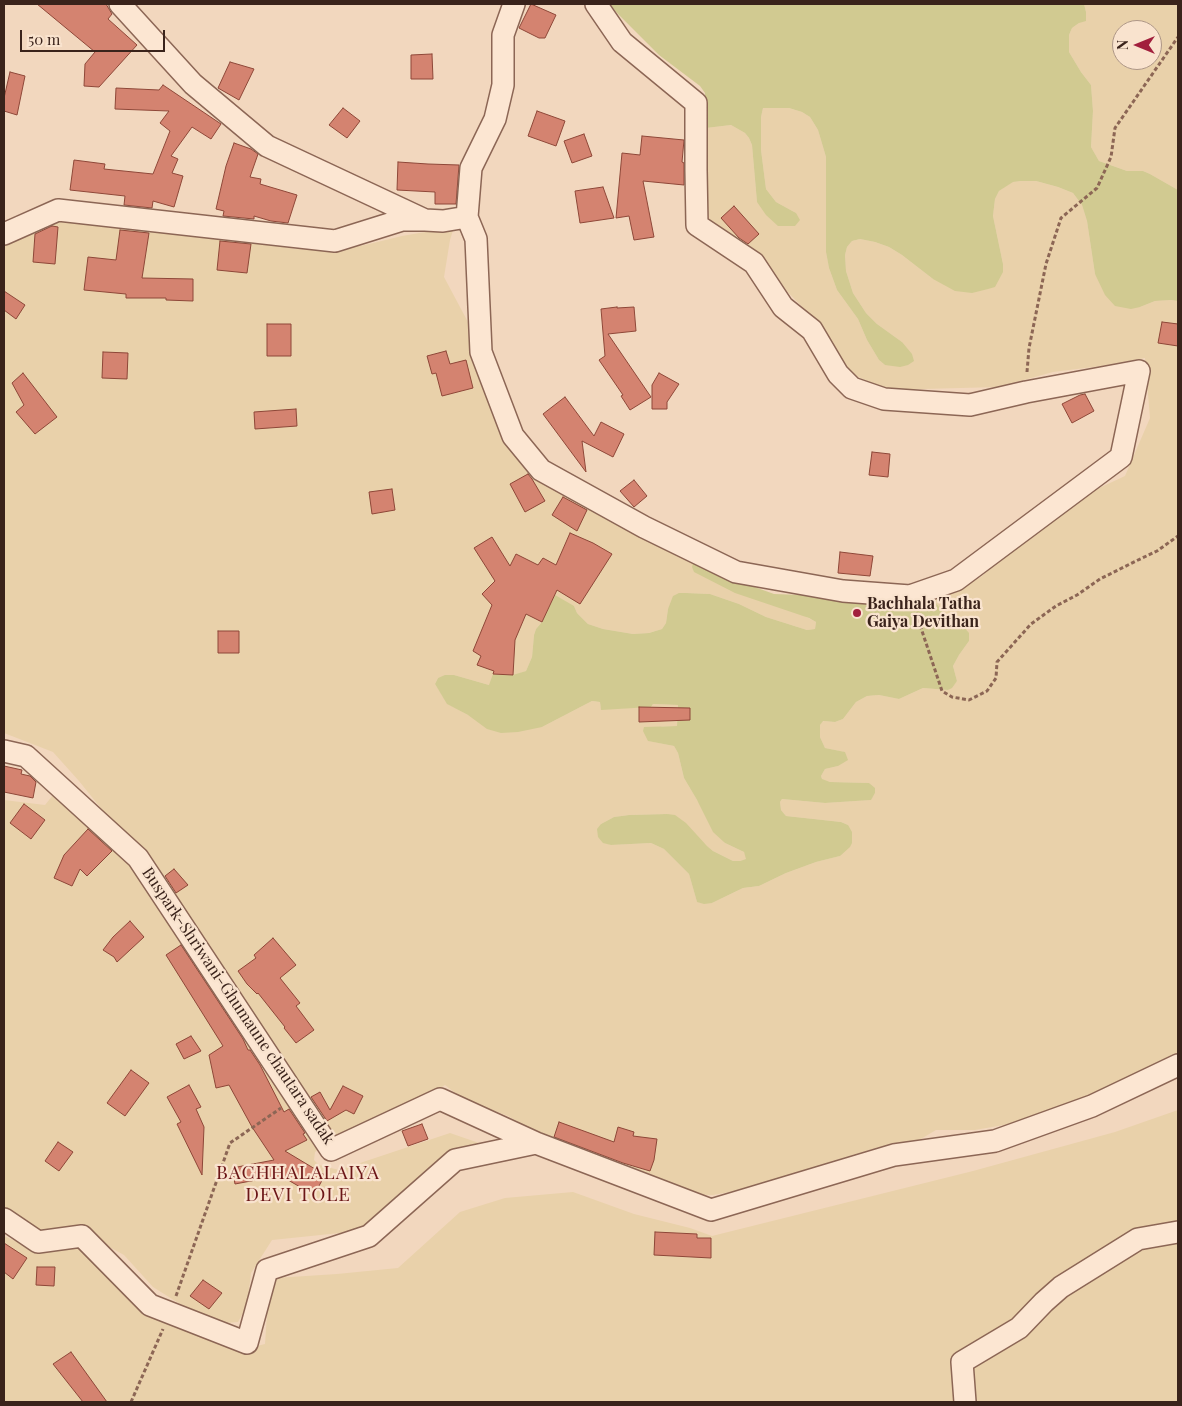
<!DOCTYPE html>
<html>
<head>
<meta charset="utf-8">
<style>
	body { margin:0 }
	#map { position:relative; width:1182px; height:1406px; overflow:hidden; background:#f2d7be; font-family:"Playfair Display",serif }
	canvas { display:block }
	.frame { position:absolute; inset:0; border:5px solid #3a231b; pointer-events:none }
	.north { position:absolute; left:1112px; top:20px; width:50px; height:50px; box-sizing:border-box; background:#f9e3ce; border:1px solid #ad9686; border-radius:50%; rotate:270deg; font-size:14px; font-weight:700; line-height:20px; text-align:center; color:#3a231b }
	.north::after { content:''; display:block; margin:auto; width:18px; height:22px; background:#a21f3d; clip-path:polygon(50% 0,100% 100%,50% 72%,0 100%) }
	.scale { position:absolute; left:20px; top:30px; width:145px; height:22px; box-sizing:border-box; border:2px solid #3a231b; border-top:0; padding-left:6px; font-size:15px; line-height:18px; white-space:nowrap; color:#3a231b; -webkit-text-stroke:4px #f9e3ce; paint-order:stroke }
</style>
</head>
<body>
<div id="map">
<canvas width="1182" height="1406"></canvas>
<div class="frame"></div>
<div class="north">N</div>
<div class="scale">50 m</div>
</div>
<script>
const ctx = document.querySelector('canvas').getContext('2d');
ctx.lineJoin = 'round';
function paint(path, color) { ctx.fillStyle = color; ctx.fill(path, 'evenodd'); }
const shape = rows => new Path2D(rows.map(r => 'M' + r).join(''));
function trace(path, color, width, dash) { ctx.strokeStyle = color; ctx.lineWidth = width; ctx.lineCap = dash ? 'butt' : 'round'; ctx.setLineDash(dash || []); ctx.stroke(path); }
function drawText(font, color, halo, rows, align = 'center') {
  ctx.font = font + ' "Playfair Display",serif'; ctx.lineWidth = 4.5; ctx.setLineDash([]); ctx.textBaseline = 'middle'; ctx.strokeStyle = halo; ctx.fillStyle = color; for (const [text, x, y, turn = 0] of rows) {
    ctx.save(); ctx.translate(x, y); ctx.rotate((+turn || 0) * Math.PI / 180); ctx.textAlign = isNaN(turn) ? turn : align; if (halo) ctx.strokeText(text, 0, 0); ctx.fillText(text, 0, 0); ctx.restore();
  }
}
paint(shape([
	[1084,4,1178,4,1178,190,1150,174,1143,171,1127,171,1099,161,1091,147,1093,111,1091,85,1081,72,1069,52,1069,35,1072,28,1079,23,1086,12],
	[1122,30,1152,30,1152,60,1122,60],
	[763,108,789,108,802,112,810,117,818,130,826,157,826,252,829,268,837,290,858,319,867,340,879,360,885,365,902,342,877,324,866,313,853,293,846,271,845,255,847,247,852,241,860,239,875,242,889,247,902,255,933,279,1003,264,993,216,995,199,999,191,1012,182,1021,181,1036,181,1058,187,1073,193,1082,205,1087,221,1095,274,1140,307,1155,301,1171,300,1178,301,1178,1057,1032,1120,975,1130,936,1130,894,1155,879,1147,830,1162,789,1181,713,1195,673,1194,535,1132,508,1116,463,1099,445,1085,407,1108,360,1130,329,1138,124,837,79,781,53,752,4,733,4,239,52,218,267,244,296,249,333,250,365,245,402,236,454,227,450,240,444,277,469,324,545,480,816,622,815,629,807,630,766,617,739,604,710,594,686,593,668,609,666,623,662,629,649,633,633,634,603,629,588,624,577,613,574,606,542,622,536,629,534,635,532,657,526,671,489,685,454,675,438,678,435,684,448,704,468,715,542,727,592,701,600,702,601,709,651,707,653,704,678,705,677,726,662,726,649,741,674,746,678,753,684,778,697,800,725,843,744,852,747,859,740,861,733,861,713,851,667,814,629,815,614,817,601,824,610,845,651,843,664,849,689,874,697,902,712,903,743,888,759,886,786,873,816,862,840,856,848,825,841,822,786,816,781,810,780,802,782,799,825,803,870,800,875,793,869,783,830,782,822,780,821,776,825,769,838,766,844,752,825,748,820,737,820,725,822,721,835,722,843,719,856,702,867,696,879,695,899,699,923,688,948,690,957,681,953,666,959,655,969,641,961,624,945,615,934,600,981,577,1023,537,1082,496,1125,476,1150,418,1145,358,1101,366,1053,372,998,387,886,390,844,370,816,321,776,280,757,252,711,222,701,196,706,128,731,125,745,133,749,138,752,145,757,202,796,213,776,202,766,189,761,150,761,117],
	[53,795,129,863,321,1147,315,1152,314,1160,319,1165,339,1170,450,1133,479,1143,460,1152,369,1230,272,1240,251,1273,247,1306,238,1322,212,1324,153,1287,124,1255,80,1231,40,1234,4,1219,4,800,45,805],
	[1178,1110,1178,1402,4,1402,4,1236,38,1251,83,1241,154,1312,186,1331,241,1350,265,1344,268,1300,275,1278,337,1274,398,1268,460,1212,505,1198,573,1192,634,1214,690,1228,712,1236,973,1171,1115,1132]
]), '#e9d1aa');
paint(shape([
	[610,4,1084,4,1086,12,1086,21,1079,23,1072,28,1069,35,1069,52,1081,72,1091,85,1093,111,1091,147,1099,161,1127,171,1143,171,1150,174,1178,190,1178,301,1171,300,1155,301,1140,307,1131,309,1115,306,1105,295,1095,274,1087,221,1082,205,1073,193,1058,187,1036,181,1021,181,1013,182,999,191,995,199,993,216,1003,264,1003,272,995,287,988,289,972,293,955,291,933,279,902,255,889,247,875,242,860,239,852,241,847,247,845,255,846,271,853,293,866,313,877,324,902,342,912,354,914,361,908,365,900,367,885,365,879,360,867,340,858,319,837,290,829,268,826,252,826,157,818,130,810,117,802,112,789,108,763,108,761,117,761,150,766,189,776,202,796,213,800,220,795,226,778,226,766,215,757,202,752,145,749,138,745,133,731,125,706,128,705,93,700,86,659,55,617,13],
	[694,560,724,576,774,594,856,597,911,604,934,600,945,615,961,624,969,633,969,641,959,655,953,666,957,681,952,688,948,690,923,688,899,699,879,695,867,696,856,702,843,719,835,722,823,721,820,725,820,737,825,748,845,752,848,760,838,766,825,769,821,776,822,779,830,782,869,783,875,788,875,793,871,800,825,803,782,799,780,802,781,810,786,816,841,822,848,825,852,832,852,843,850,847,840,856,816,862,786,873,759,886,743,888,712,903,704,904,697,902,689,874,664,849,651,843,611,845,603,843,598,837,597,829,601,824,614,817,629,815,667,814,675,815,686,823,707,846,713,851,733,861,740,861,746,859,744,852,725,843,713,832,697,800,684,778,678,753,674,746,648,741,643,731,644,727,677,726,678,705,653,704,651,707,601,710,600,702,592,701,542,727,518,732,501,733,487,729,468,715,447,704,435,684,438,678,445,675,454,675,489,685,493,674,513,675,526,671,532,657,534,635,536,629,542,622,555,595,574,606,577,613,588,624,603,629,633,634,649,633,662,629,666,623,668,609,673,596,679,593,686,593,710,594,739,604,766,617,807,630,815,629,816,622,809,618,735,593,694,572,692,567]
]), '#d1ca91');
const building = shape([
	[37,4,106,4,112,14,108,19,137,45,99,87,84,86,85,64,95,52,37,4],
	[531,4,556,15,545,38,539,38,519,28,531,4],
	[432,54,433,79,411,79,411,55,432,54],
	[230,62,254,69,239,100,218,88,230,62],
	[10,72,25,76,17,115,4,111,4,98,10,72],
	[163,85,221,124,211,139,192,127,171,156,178,159,172,173,183,176,174,207,153,201,152,208,124,205,125,196,70,190,74,160,105,164,104,169,153,174,170,131,160,123,169,111,115,109,116,88,159,90,163,85],
	[343,108,360,121,347,138,329,125,343,108],
	[537,111,565,121,556,146,528,136,537,111],
	[584,134,592,156,572,163,564,141,584,134],
	[642,136,684,140,682,162,684,163,684,185,643,181,654,237,634,240,629,216,616,218,622,153,640,155,642,136],
	[234,143,251,149,258,154,250,177,261,179,260,184,297,195,288,223,271,221,254,216,254,219,223,216,224,211,216,209,226,166,234,143],
	[398,162,428,164,459,165,456,204,435,204,435,192,397,190,398,162],
	[603,187,614,218,580,223,575,191,603,187],
	[734,206,759,234,748,244,739,238,721,218,734,206],
	[52,226,58,227,55,264,33,262,35,234,52,226],
	[120,230,149,233,142,278,193,279,193,301,166,300,166,298,126,298,126,294,84,290,88,257,116,260,120,230],
	[220,241,251,244,247,273,217,270,220,241],
	[4,291,25,305,16,319,4,310,4,291],
	[617,307,617,308,634,307,636,331,608,334,651,397,630,410,621,396,623,395,599,360,605,356,601,309,617,307],
	[1162,322,1178,324,1178,346,1158,343,1162,322],
	[267,324,291,324,291,356,267,356,267,324],
	[446,351,450,364,466,360,473,388,442,396,436,373,432,374,427,356,446,351],
	[103,352,128,353,127,379,102,378,103,352],
	[23,373,57,417,35,434,16,412,24,405,12,383,23,373],
	[659,373,679,384,667,402,667,409,652,409,652,385,659,373],
	[1085,394,1094,411,1072,423,1062,404,1080,395,1085,394],
	[565,397,594,436,601,422,624,434,613,457,582,441,586,472,543,414,565,397],
	[296,409,297,426,255,429,254,412,296,409],
	[872,452,890,454,888,477,869,475,872,452],
	[528,474,532,479,545,501,525,512,510,484,528,474],
	[634,480,647,496,634,507,620,491,634,480],
	[392,489,395,510,372,514,369,492,392,489],
	[563,497,587,510,577,531,552,515,563,497],
	[570,533,593,543,612,554,580,604,557,590,542,622,526,614,515,640,513,675,493,674,494,671,477,665,481,656,473,651,492,605,482,594,495,581,474,548,492,537,510,566,516,554,538,565,543,558,556,565,570,533],
	[840,552,873,556,870,576,838,573,840,552],
	[218,631,239,631,239,653,218,653,218,631],
	[639,707,690,708,690,720,639,722,639,707],
	[4,766,22,770,21,774,30,776,36,782,33,798,4,792,4,766],
	[24,804,45,820,31,839,10,823,24,804],
	[88,829,112,851,87,876,80,869,72,886,54,878,64,855,88,829],
	[174,869,188,885,176,893,165,876,174,869],
	[130,921,144,937,117,962,114,957,103,950,113,937,130,921],
	[273,938,296,965,280,978,300,1003,296,1006,314,1030,296,1043,284,1028,285,1027,258,993,257,994,247,984,238,971,256,958,254,955,273,938],
	[181,945,243,1039,248,1050,250,1050,260,1065,284,1112,289,1109,305,1133,303,1134,307,1140,285,1151,325,1175,314,1195,288,1180,272,1177,235,1184,232,1168,274,1160,252,1127,229,1085,216,1088,209,1055,223,1046,166,955,181,945],
	[191,1036,201,1051,184,1059,176,1044,191,1036],
	[131,1070,149,1083,125,1116,107,1103,131,1070],
	[189,1085,201,1107,196,1109,204,1127,202,1175,177,1124,181,1122,167,1097,189,1085],
	[343,1086,363,1096,354,1114,346,1110,327,1121,311,1097,320,1092,330,1110,343,1086],
	[559,1122,614,1142,618,1127,634,1132,633,1136,657,1139,654,1160,650,1171,623,1163,554,1137,559,1122],
	[422,1124,428,1139,408,1146,402,1131,422,1124],
	[58,1142,73,1152,59,1171,45,1161,58,1142],
	[655,1232,697,1234,697,1238,711,1238,711,1258,654,1255,655,1232],
	[4,1243,27,1258,13,1279,4,1272,4,1243],
	[37,1267,55,1267,54,1286,36,1285,37,1267],
	[203,1280,222,1293,209,1309,190,1296,203,1280],
	[71,1352,107,1402,83,1402,53,1364,71,1352]
]);
paint(building, '#d48370');
trace(building, '#8e4738', 1);
const minor = shape([
	[120,4,193,84,267,146,425,220,443,221,467,217,476,239,481,352,513,436,541,470,644,527,736,572,843,591,910,596,956,580,1121,457,1139,371,1026,392,970,405,884,399,852,388,838,374,812,330,783,307,754,263,697,225,696,170,696,103,622,42,596,4],
	[467,217,471,168,495,119,503,85,503,35,514,4],
	[4,234,58,210,335,241,402,220,423,220],
	[4,751,26,756,138,858,331,1150,440,1099,536,1143,711,1210,894,1155,995,1141,1092,1106,1178,1065],
	[4,1219,38,1242,82,1236,150,1305,247,1343,267,1270,369,1236,455,1160,536,1143],
	[965,1402,962,1362,1019,1328,1044,1302,1061,1287,1138,1239,1178,1232]
]);
trace(minor, '#8c6655', 24);
trace(shape([
	[1027,372,1029,348,1046,264,1061,218,1097,188,1111,157,1115,128,1178,37],
	[916,613,942,691,952,697,969,700,987,691,996,678,997,662,1031,624,1056,606,1077,595,1100,579,1136,561,1157,551,1178,536],
	[176,1296,230,1143,281,1108],
	[131,1402,163,1329]
]), '#8c6655', 3, [4, 2.5]);
trace(minor, '#fce6d2', 21);
for (const [x, y, r, color] of [
	[857,613,5,"#a21f3d"]
]) { const dot = new Path2D(); dot.arc(x, y, r, 0, 2 * Math.PI); ctx.fillStyle = color; ctx.fill(dot); trace(dot, '#f9e3ce', 2); }
drawText('bold 16px', '#3a231b', '#f9e3ce', [
	["Bachhala Tatha",867,604],
	["Gaiya Devithan",867,622]
], 'left');
drawText('16px', '#3a231b', '#f9e3ce', [
	["Buspark-Shriwani-Ghumaune chautara sadak",238,1006,56]
]);
ctx.letterSpacing = '1px';
drawText('19px', '#6b1617', '#f9e3ce', [
	["BACHHALALAIYA",298,1173],
	["DEVI TOLE",298,1195]
]);
ctx.letterSpacing = '0px';
</script>
</body>
</html>
